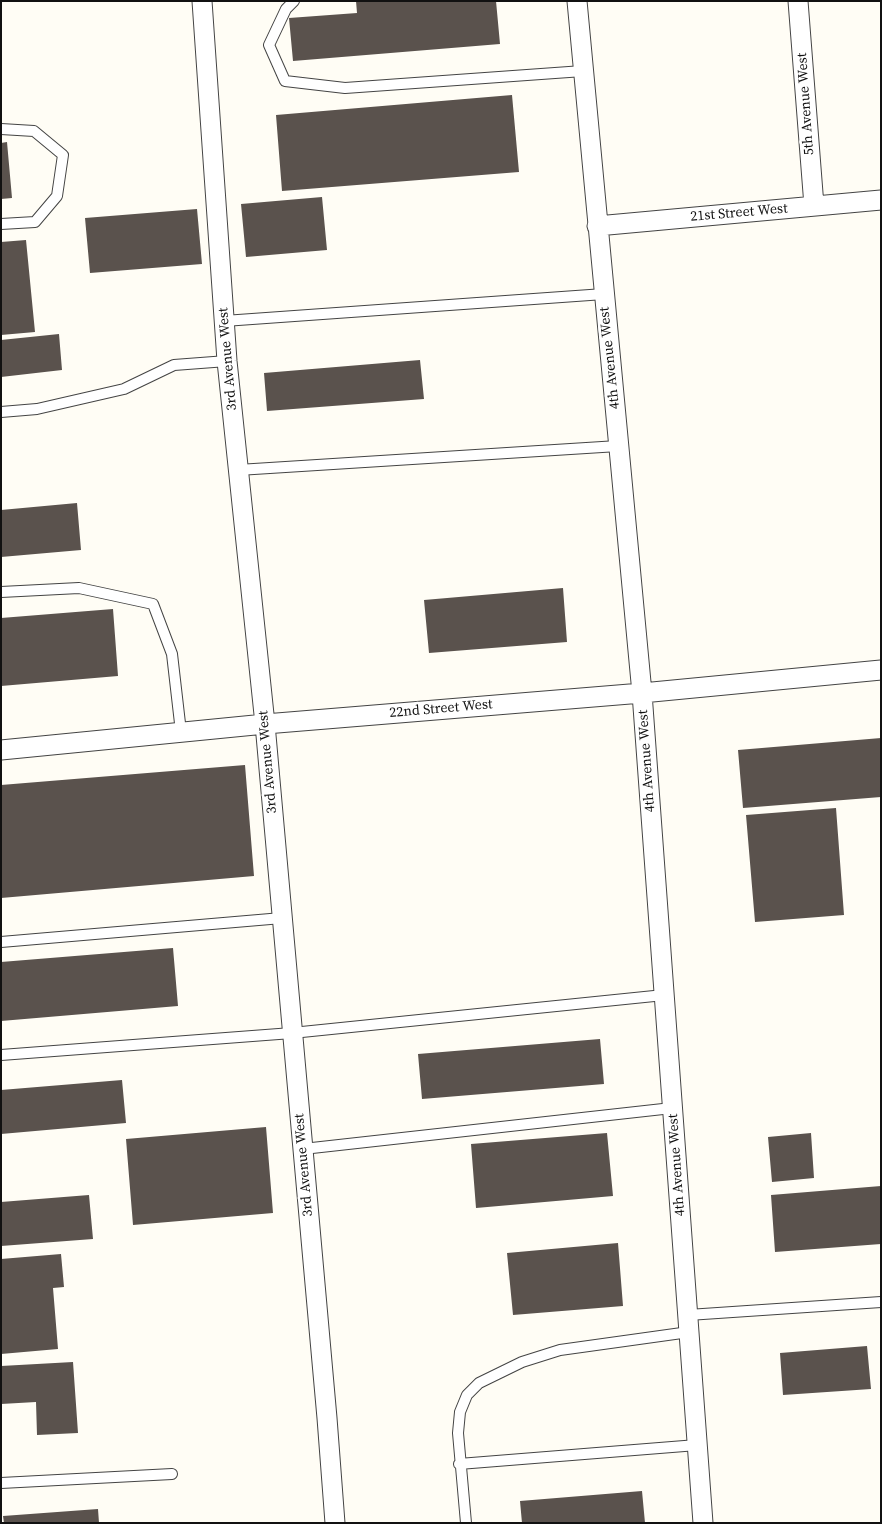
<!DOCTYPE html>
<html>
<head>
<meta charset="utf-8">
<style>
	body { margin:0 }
	#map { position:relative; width:882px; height:1524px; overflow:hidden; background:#fffdf5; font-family:"Source Serif 4",serif }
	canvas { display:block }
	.frame { position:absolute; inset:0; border:2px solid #111; pointer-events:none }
</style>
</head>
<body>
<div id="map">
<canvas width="882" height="1524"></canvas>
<div class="frame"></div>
</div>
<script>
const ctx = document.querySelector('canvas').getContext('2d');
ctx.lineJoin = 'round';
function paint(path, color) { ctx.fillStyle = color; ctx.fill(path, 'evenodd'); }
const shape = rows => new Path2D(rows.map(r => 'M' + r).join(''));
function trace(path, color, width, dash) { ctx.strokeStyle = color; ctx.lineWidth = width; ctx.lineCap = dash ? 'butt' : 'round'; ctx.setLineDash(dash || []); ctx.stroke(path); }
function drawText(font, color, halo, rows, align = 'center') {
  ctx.font = font + ' "Source Serif 4",serif'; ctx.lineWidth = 5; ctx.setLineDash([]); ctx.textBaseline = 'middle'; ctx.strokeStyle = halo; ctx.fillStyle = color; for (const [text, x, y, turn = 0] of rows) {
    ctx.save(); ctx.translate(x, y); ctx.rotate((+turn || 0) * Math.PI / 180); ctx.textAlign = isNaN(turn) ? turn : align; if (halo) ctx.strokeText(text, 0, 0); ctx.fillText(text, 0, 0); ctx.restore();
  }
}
paint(shape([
	[356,1,496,1,500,44,293,61,289,18,357,13],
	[512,95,519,172,282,191,276,115],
	[7,142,12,198,1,199,1,143],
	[322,197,327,250,246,257,241,204],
	[197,209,202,264,90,273,85,218],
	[26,240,35,332,1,335,1,242],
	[59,334,62,370,1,377,1,340],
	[420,360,424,399,267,411,264,373],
	[77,503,81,550,1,557,1,510],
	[563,588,567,642,429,653,424,600],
	[113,609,118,676,1,686,1,618],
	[881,738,881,797,743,808,738,750],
	[245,765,254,876,1,898,1,785],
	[836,808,844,915,755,922,746,815],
	[173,948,178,1006,1,1021,1,962],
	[600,1039,604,1084,422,1099,418,1054],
	[122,1080,126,1123,1,1134,1,1090],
	[266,1127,273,1213,133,1225,126,1139],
	[607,1133,613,1196,476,1208,471,1144],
	[811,1133,814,1178,772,1182,768,1137],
	[881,1186,881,1244,775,1252,771,1195],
	[89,1195,93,1239,1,1246,1,1202],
	[618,1243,623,1306,513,1315,507,1253],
	[61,1254,64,1287,53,1288,58,1349,1,1354,1,1259],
	[867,1346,871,1389,783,1395,780,1353],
	[73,1362,78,1433,37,1435,36,1402,1,1404,1,1366],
	[642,1491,645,1523,522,1523,520,1501],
	[98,1509,99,1523,4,1523,3,1516]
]), '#5a524d');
const service = shape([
	[294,1,286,9,269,45,285,81,345,88,583,71],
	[1,129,34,131,63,155,57,196,35,222,1,224],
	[224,321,604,294],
	[1,412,37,409,124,389,174,365,227,361],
	[238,470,618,446],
	[1,592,79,588,153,604,172,654,181,732],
	[1,942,282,918],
	[1,1055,292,1033,664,995],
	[303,1149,672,1108],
	[688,1315,881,1302],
	[459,1464,697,1445],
	[1,1483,172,1474],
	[466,1523,458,1433,460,1412,467,1395,479,1383,522,1362,560,1350,689,1332]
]);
const minor = shape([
	[202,1,227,361,265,724,327,1418,335,1523],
	[577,1,642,693,703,1523],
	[798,1,814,206],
	[597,226,881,200],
	[1,750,265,724,642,693,881,670]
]);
trace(service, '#444', 12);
trace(minor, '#444', 21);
trace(service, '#fff', 10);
trace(minor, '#fff', 19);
drawText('14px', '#111', '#fff', [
	["5th Avenue West",806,104,-94],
	["21st Street West",739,213,-5],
	["4th Avenue West",610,358,-96],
	["3rd Avenue West",228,359,-95],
	["22nd Street West",441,709,-5],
	["4th Avenue West",647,761,-94],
	["3rd Avenue West",268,762,-95],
	["3rd Avenue West",304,1165,-95],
	["4th Avenue West",677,1165,-94]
]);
</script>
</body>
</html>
